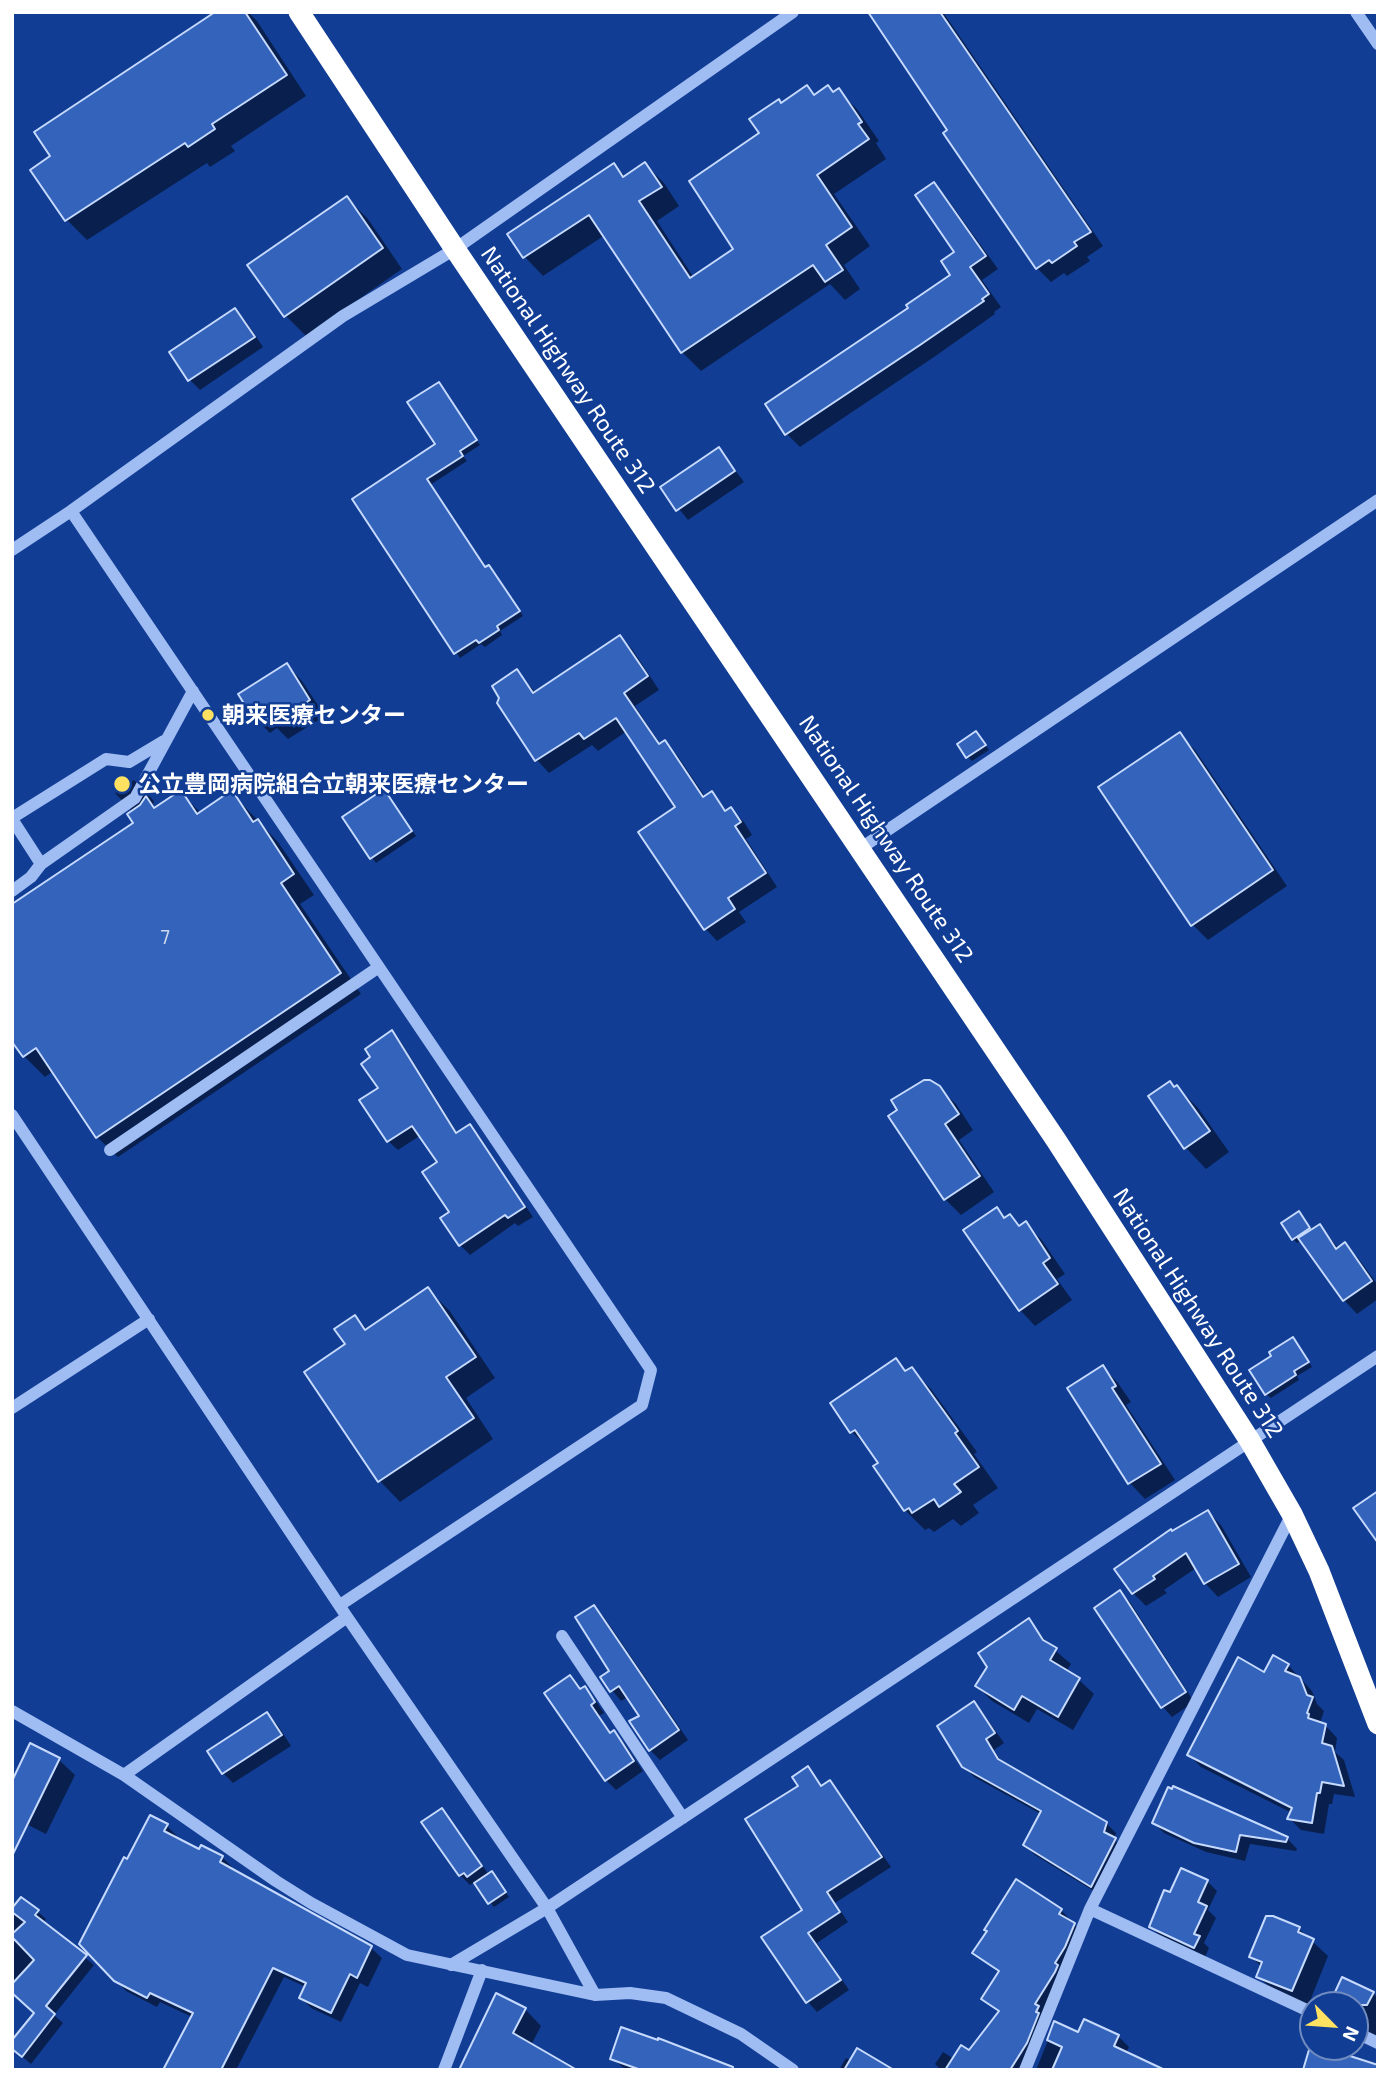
<!DOCTYPE html>
<html>
<head>
<meta charset="utf-8">
<style>
	body { margin:0 }
	#map { position:relative; width:1390px; height:2082px; overflow:hidden; background:#113d94; font-family:"Exo 2",sans-serif }
	canvas { display:block }
	.frame { position:absolute; inset:0; border:14px solid #fff; pointer-events:none }
	.north { position:absolute; left:1299px; top:1991px; width:70px; height:70px; box-sizing:border-box; background:#113d94; border:2px solid #708bbf; border-radius:50%; rotate:115deg; font-size:19px; font-weight:700; line-height:28px; text-align:center; color:#fff }
	.north::after { content:''; display:block; margin:auto; width:24px; height:32px; background:#ffe161; clip-path:polygon(50% 0,100% 100%,50% 72%,0 100%) }
</style>
</head>
<body>
<div id="map">
<canvas width="1390" height="2082"></canvas>
<div class="frame"></div>
<div class="north">N</div>
</div>
<script>
const ctx = document.querySelector('canvas').getContext('2d');
ctx.lineJoin = 'round';
function paint(path, color) { ctx.fillStyle = color; ctx.fill(path, 'evenodd'); }
const shape = rows => new Path2D(rows.map(r => 'M' + r).join(''));
function trace(path, color, width, dash) { ctx.strokeStyle = color; ctx.lineWidth = width; ctx.lineCap = dash ? 'butt' : 'round'; ctx.setLineDash(dash || []); ctx.stroke(path); }
function drawText(font, color, halo, rows, align = 'center') {
  ctx.font = font + ' "Exo 2","Noto Sans JP",sans-serif'; ctx.lineWidth = 5; ctx.setLineDash([]); ctx.textBaseline = 'middle'; ctx.strokeStyle = halo; ctx.fillStyle = color; for (const [text, x, y, turn = 0] of rows) {
    ctx.save(); ctx.translate(x, y); ctx.rotate((+turn || 0) * Math.PI / 180); ctx.textAlign = isNaN(turn) ? turn : align; if (halo) ctx.strokeText(text, 0, 0); ctx.fillText(text, 0, 0); ctx.restore();
  }
}
paint(shape([
	[218,12,248,12,257,21,306,96,231,146,235,151,210,167,207,163,87,240,66,219,52,157],
	[870,12,943,12,1103,246,1087,257,1090,261,1067,276,1064,273,1051,282,1037,268,950,130],
	[807,87,816,96,834,93,838,91,857,109,879,141,876,143,886,159,834,194,870,246,844,265,860,289,845,300,830,284,701,371,682,352,605,235,543,276,525,257,510,235,614,165,626,177,645,164,664,183,679,206,657,221,694,278,735,250,761,134,782,104],
	[933,184,946,197,998,269,982,280,1001,307,994,312,995,314,934,357,800,447,787,434,911,309,953,276,957,252],
	[347,198,368,219,402,269,306,336,285,315],
	[235,310,245,320,263,347,200,390,190,380,171,353],
	[443,389,480,445,463,456,467,461,430,485,486,569,489,567,494,571,523,616,500,631,502,635,485,647,481,644,460,658,354,500,437,445],
	[719,449,744,482,688,520,662,488],
	[620,637,632,649,659,690,635,706,661,745,665,743,677,755,706,798,712,794,728,812,731,809,744,822,752,835,746,839,777,887,739,912,746,922,717,941,705,928,678,807,627,731,598,751,592,745,549,773,537,760,499,703,517,671,536,693],
	[287,665,302,681,325,716,288,739,277,728,270,733,254,717],
	[1179,734,1195,750,1287,886,1208,940,1192,924],
	[980,737,989,750,972,761,968,757],
	[134,780,154,801,153,805,156,808,180,792,201,813,231,792,278,842,314,895,300,904,361,994,118,1157,97,1137,53,1071,45,1077,24,1056,135,823,133,812,115,793],
	[388,796,416,836,376,863,344,818],
	[392,1033,401,1042,458,1134,470,1126,479,1136,533,1217,518,1226,515,1223,470,1255,460,1245,442,1218,451,1212,439,1163,421,1135,398,1150,388,1141,361,1101,380,1088,373,1057],
	[1177,1087,1198,1108,1229,1152,1206,1169,1186,1148,1151,1097],
	[939,1088,956,1104,973,1130,959,1140,994,1192,961,1215,945,1199],
	[997,1210,1006,1219,1010,1216,1021,1227,1025,1224,1041,1239,1065,1274,1057,1279,1072,1300,1035,1326,1020,1310],
	[1303,1218,1312,1232,1320,1226,1339,1249,1345,1245,1358,1258,1378,1285,1378,1299,1357,1314,1344,1300,1302,1240,1297,1243,1293,1239],
	[428,1290,449,1310,495,1378,466,1398,493,1439,400,1502,380,1481,306,1372,347,1345,355,1317,368,1330],
	[1297,1343,1312,1367,1297,1376,1299,1380,1271,1398,1266,1394],
	[896,1360,907,1372,911,1369,931,1389,977,1452,974,1454,998,1488,973,1505,979,1513,961,1526,953,1519,934,1532,929,1528,925,1530,905,1510,873,1452,852,1432],
	[1103,1367,1118,1383,1131,1402,1126,1405,1175,1480,1145,1499,1130,1483,1069,1389],
	[1208,1512,1221,1525,1251,1577,1218,1597,1205,1583,1196,1568,1164,1590,1167,1593,1146,1606,1133,1593,1172,1533],
	[1120,1592,1130,1602,1194,1702,1172,1717,1163,1707],
	[594,1607,604,1617,688,1740,660,1760,650,1750,641,1716,628,1697,621,1701,602,1678,612,1672],
	[1029,1621,1050,1646,1071,1664,1066,1672,1079,1680,1094,1694,1073,1730,1037,1709,1029,1723,992,1701,977,1686],
	[1288,1665,1312,1691,1317,1704,1324,1711,1320,1723,1325,1725,1337,1738,1335,1752,1344,1760,1355,1797,1334,1794,1332,1804,1329,1804,1324,1834,1301,1830,1289,1818,1292,1813,1201,1767,1189,1755,1264,1674],
	[570,1678,581,1690,584,1688,594,1698,604,1713,599,1716,612,1734,614,1733,624,1743,643,1771,616,1790,606,1780],
	[973,1703,983,1713,1004,1743,994,1750,1003,1764,1106,1823,1116,1833,1114,1839,1125,1850,1102,1896,1035,1855,1025,1845,1041,1814,974,1777,964,1766],
	[267,1714,277,1724,291,1746,233,1783,223,1773],
	[31,1746,59,1760,75,1775,46,1834,18,1820],
	[808,1769,823,1787,830,1782,839,1792,891,1867,835,1903,848,1922,817,1943,849,1990,817,2012,808,2002,764,1938,804,1911,800,1786],
	[441,1810,451,1820,489,1875,496,1878,509,1897,494,1907,475,1882,470,1885,460,1875],
	[1154,1823,1287,1838,1297,1849,1296,1851,1250,1844,1245,1861,1206,1852,1164,1833],
	[167,1826,177,1836,175,1838,200,1851,222,1857,232,1867,231,1870,371,1948,382,1958,368,1987,360,1983,341,2022,311,2008,301,1998,306,1987,284,1977,236,2070,170,2070,192,2017,160,2002,157,2007,126,1991,81,1943,128,1861],
	[1207,1881,1217,1891,1208,1910,1216,1918,1204,1943,1209,1948,1205,1957,1161,1937,1151,1927,1171,1894],
	[12,1903,37,1911,46,1919,43,1923,94,1965,54,2015,63,2023,31,2064,18,2053,36,2013,12,1992],
	[1061,1910,1085,1936,1031,2070,941,2070,935,2064,943,2052,954,2059,969,2052,999,2013,983,1999,999,1973,975,1953],
	[1273,1918,1299,1929,1328,1956,1308,2006,1274,1992,1258,1976,1262,1967,1251,1957],
	[1373,1993,1378,1998,1378,2031,1374,2038,1355,2030,1355,2005,1331,2005],
	[525,2009,541,2026,531,2045,461,2070],
	[1055,2023,1079,2034,1118,2036,1129,2047,1126,2053,1152,2070,1036,2070],
	[612,2058,718,2070,626,2070],
	[846,2058,851,2061,889,2070,839,2070]
]), '#0007');
const building = shape([
	[215,12,245,12,287,75,212,124,215,129,188,147,185,143,65,221,30,170,50,156,34,132,215,12],
	[868,12,940,12,1091,232,1074,242,1077,246,1052,263,1049,260,1036,269,943,133,947,130,868,12],
	[807,85,814,95,828,85,833,92,839,88,862,122,858,124,869,139,817,175,852,227,826,245,843,270,825,282,813,265,681,353,589,215,523,258,507,234,614,163,623,177,645,162,662,187,639,201,690,278,733,249,689,181,759,133,749,119,779,99,781,103,807,85],
	[934,182,986,256,970,267,989,294,982,299,984,301,920,345,785,435,765,404,908,308,906,305,950,275,941,261,954,252,915,195,934,182],
	[347,196,383,248,284,317,247,265,347,196],
	[235,308,255,337,188,381,169,352,235,308],
	[439,382,477,440,460,451,463,456,427,479,485,567,489,565,520,611,497,626,499,630,479,643,476,640,454,654,352,499,435,444,407,402,439,382],
	[719,447,735,471,676,511,660,487,719,447],
	[620,635,648,676,624,693,659,744,665,740,703,797,712,791,725,811,731,807,741,822,735,826,766,873,728,898,735,909,704,930,638,832,675,807,616,718,584,739,579,733,535,761,497,703,499,698,492,686,517,669,533,693,620,635],
	[287,663,310,700,271,725,263,712,253,718,238,694,287,663],
	[976,731,986,745,966,758,957,744,976,731],
	[1180,732,1273,870,1191,926,1098,787,1180,732],
	[384,789,412,831,370,859,342,817,384,789],
	[181,790,197,814,232,790,253,822,258,819,294,874,281,883,341,973,96,1138,36,1048,23,1057,12,1042,12,904,133,823,127,814,140,805,146,796,154,808,181,790],
	[392,1030,456,1133,470,1124,525,1207,508,1218,505,1215,459,1246,440,1218,449,1212,422,1172,437,1162,412,1126,387,1142,359,1100,378,1088,361,1064,370,1057,365,1049,392,1030],
	[924,1080,930,1080,940,1086,959,1114,945,1124,980,1176,944,1200,888,1116,897,1110,891,1100,924,1080],
	[1170,1081,1174,1087,1177,1085,1210,1131,1184,1149,1148,1096,1170,1081],
	[997,1207,1004,1218,1010,1214,1019,1226,1026,1221,1050,1258,1043,1263,1058,1284,1019,1311,963,1230,997,1207],
	[1299,1211,1310,1228,1292,1240,1281,1223,1299,1211],
	[1320,1224,1336,1249,1345,1242,1372,1281,1343,1301,1298,1238,1320,1224],
	[428,1287,476,1357,446,1377,474,1418,378,1482,304,1372,345,1344,334,1329,355,1315,365,1330,428,1287],
	[1293,1337,1309,1362,1294,1371,1296,1375,1265,1395,1249,1370,1271,1356,1269,1352,1293,1337],
	[896,1358,905,1371,912,1367,958,1431,955,1433,979,1467,954,1484,961,1492,939,1507,934,1499,912,1513,909,1508,904,1511,873,1466,878,1463,855,1430,850,1433,830,1403,896,1358],
	[1103,1365,1116,1386,1112,1388,1161,1464,1128,1484,1067,1388,1103,1365],
	[1378,1491,1378,1543,1353,1508,1378,1491],
	[1208,1510,1239,1564,1204,1584,1186,1553,1153,1576,1155,1579,1132,1594,1114,1569,1171,1529,1172,1531,1208,1510],
	[1120,1590,1186,1692,1161,1708,1094,1608,1120,1590],
	[594,1605,679,1730,649,1751,629,1721,639,1716,619,1686,610,1692,600,1677,609,1671,575,1617,594,1605],
	[1029,1618,1043,1640,1057,1648,1050,1660,1080,1678,1058,1717,1022,1696,1014,1710,975,1686,987,1667,978,1653,1029,1618],
	[1273,1655,1289,1664,1285,1671,1300,1677,1307,1695,1313,1697,1307,1713,1309,1714,1308,1718,1326,1724,1322,1743,1332,1746,1344,1786,1322,1782,1320,1793,1317,1793,1312,1823,1287,1819,1292,1808,1187,1755,1238,1657,1264,1672,1273,1655],
	[570,1675,580,1689,585,1686,595,1702,591,1705,610,1733,614,1730,634,1761,605,1781,544,1693,570,1675],
	[974,1701,995,1733,986,1739,998,1759,1107,1822,1104,1832,1116,1838,1091,1887,1023,1845,1041,1811,962,1767,937,1726,974,1701],
	[267,1712,282,1735,222,1774,207,1751,267,1712],
	[30,1743,60,1758,12,1856,12,1781,30,1743],
	[808,1766,821,1786,830,1780,882,1857,827,1892,840,1912,808,1933,841,1980,806,2003,761,1937,802,1910,745,1819,798,1786,792,1777,808,1766],
	[1173,1786,1288,1837,1286,1842,1240,1835,1236,1852,1194,1843,1152,1823,1168,1787,1172,1789,1173,1786],
	[442,1808,482,1866,467,1877,464,1873,459,1876,421,1822,442,1808],
	[150,1815,168,1824,164,1831,199,1849,201,1845,223,1856,220,1862,372,1946,357,1978,350,1974,331,2013,299,1998,306,1983,273,1968,221,2070,163,2070,193,2013,150,1993,147,1998,114,1981,79,1944,124,1857,127,1859,150,1815],
	[1181,1868,1208,1880,1198,1902,1207,1906,1194,1934,1200,1936,1194,1948,1149,1927,1164,1890,1170,1892,1181,1868],
	[492,1871,506,1892,488,1904,474,1883,492,1871],
	[1016,1879,1062,1909,1059,1914,1075,1923,1065,1947,1055,1963,1058,1965,1055,1972,1035,2004,1039,2006,1036,2012,1039,2013,1027,2043,1010,2070,945,2070,961,2045,969,2050,999,2011,981,1999,999,1971,972,1953,987,1931,984,1930,1016,1879],
	[21,1897,39,1910,35,1915,87,1955,46,2006,55,2014,22,2057,12,2049,12,2040,34,2013,12,1993,12,1984,34,1960,12,1937,12,1934,25,1922,12,1912,12,1908,21,1897],
	[1266,1916,1273,1916,1300,1927,1298,1932,1314,1939,1292,1991,1256,1977,1262,1962,1249,1957,1266,1916],
	[1342,1977,1374,1992,1367,2005,1329,2005,1342,1977],
	[496,1993,526,2008,513,2033,577,2070,459,2070,496,1993],
	[1084,2019,1119,2035,1114,2046,1165,2070,1052,2070,1062,2047,1047,2040,1054,2021,1078,2032,1084,2019],
	[621,2027,658,2040,658,2038,733,2067,733,2070,641,2070,610,2059,621,2027],
	[1311,2043,1313,2047,1322,2047,1378,2065,1378,2070,1303,2070,1311,2043],
	[857,2048,894,2070,844,2070,857,2048]
]);
paint(building, '#3463bb');
trace(building, '#c6dafd', 2);
trace(shape([
	[1356,12,1378,44],
	[71,511,651,1370,642,1405,340,1605],
	[12,550,71,511,343,316,455,249,793,12],
	[12,818,106,759,129,762,164,741],
	[12,819,41,864,135,798,193,691],
	[861,848,1378,500],
	[12,891,31,877,41,864],
	[12,1115,347,1617,547,1908,595,1995],
	[110,1150,379,967],
	[12,1408,149,1319],
	[562,1636,683,1818],
	[12,1711,124,1775,276,1881,311,1903,407,1955,595,1995,630,1993,666,1998,741,2034,793,2070],
	[124,1775,347,1617],
	[1090,1909,1313,2013],
	[451,1965,547,1908,1378,1356],
	[1355,2032,1378,2043],
	[444,2070,482,1970],
	[1025,2070,1090,1909,1292,1514]
]), '#9fbcf3', 12);
trace(shape([
	[299,12,455,249,1056,1140,1250,1441,1292,1514,1319,1571,1378,1724]
]), '#fff', 21);
for (const [x, y, r, color] of [
	[208,715,7,"#ffe161"],
	[122,784,9,"#ffe161"]
]) { const dot = new Path2D(); dot.arc(x, y, r, 0, 2 * Math.PI); ctx.fillStyle = color; ctx.fill(dot); trace(dot, '#113d94', 2.5); }
drawText('19px', '#ccd8ee', null, [
	["7",165,938]
]);
drawText('23px', '#fff', '#113d94', [
	["National Highway Route 312",568,370,56],
	["National Highway Route 312",886,839,56],
	["National Highway Route 312",1198,1313,57]
]);
drawText('bold 23px', '#fff', '#113d94', [
	["朝来医療センター",222,715],
	["公立豊岡病院組合立朝来医療センター",138,784]
], 'left');
</script>
</body>
</html>
